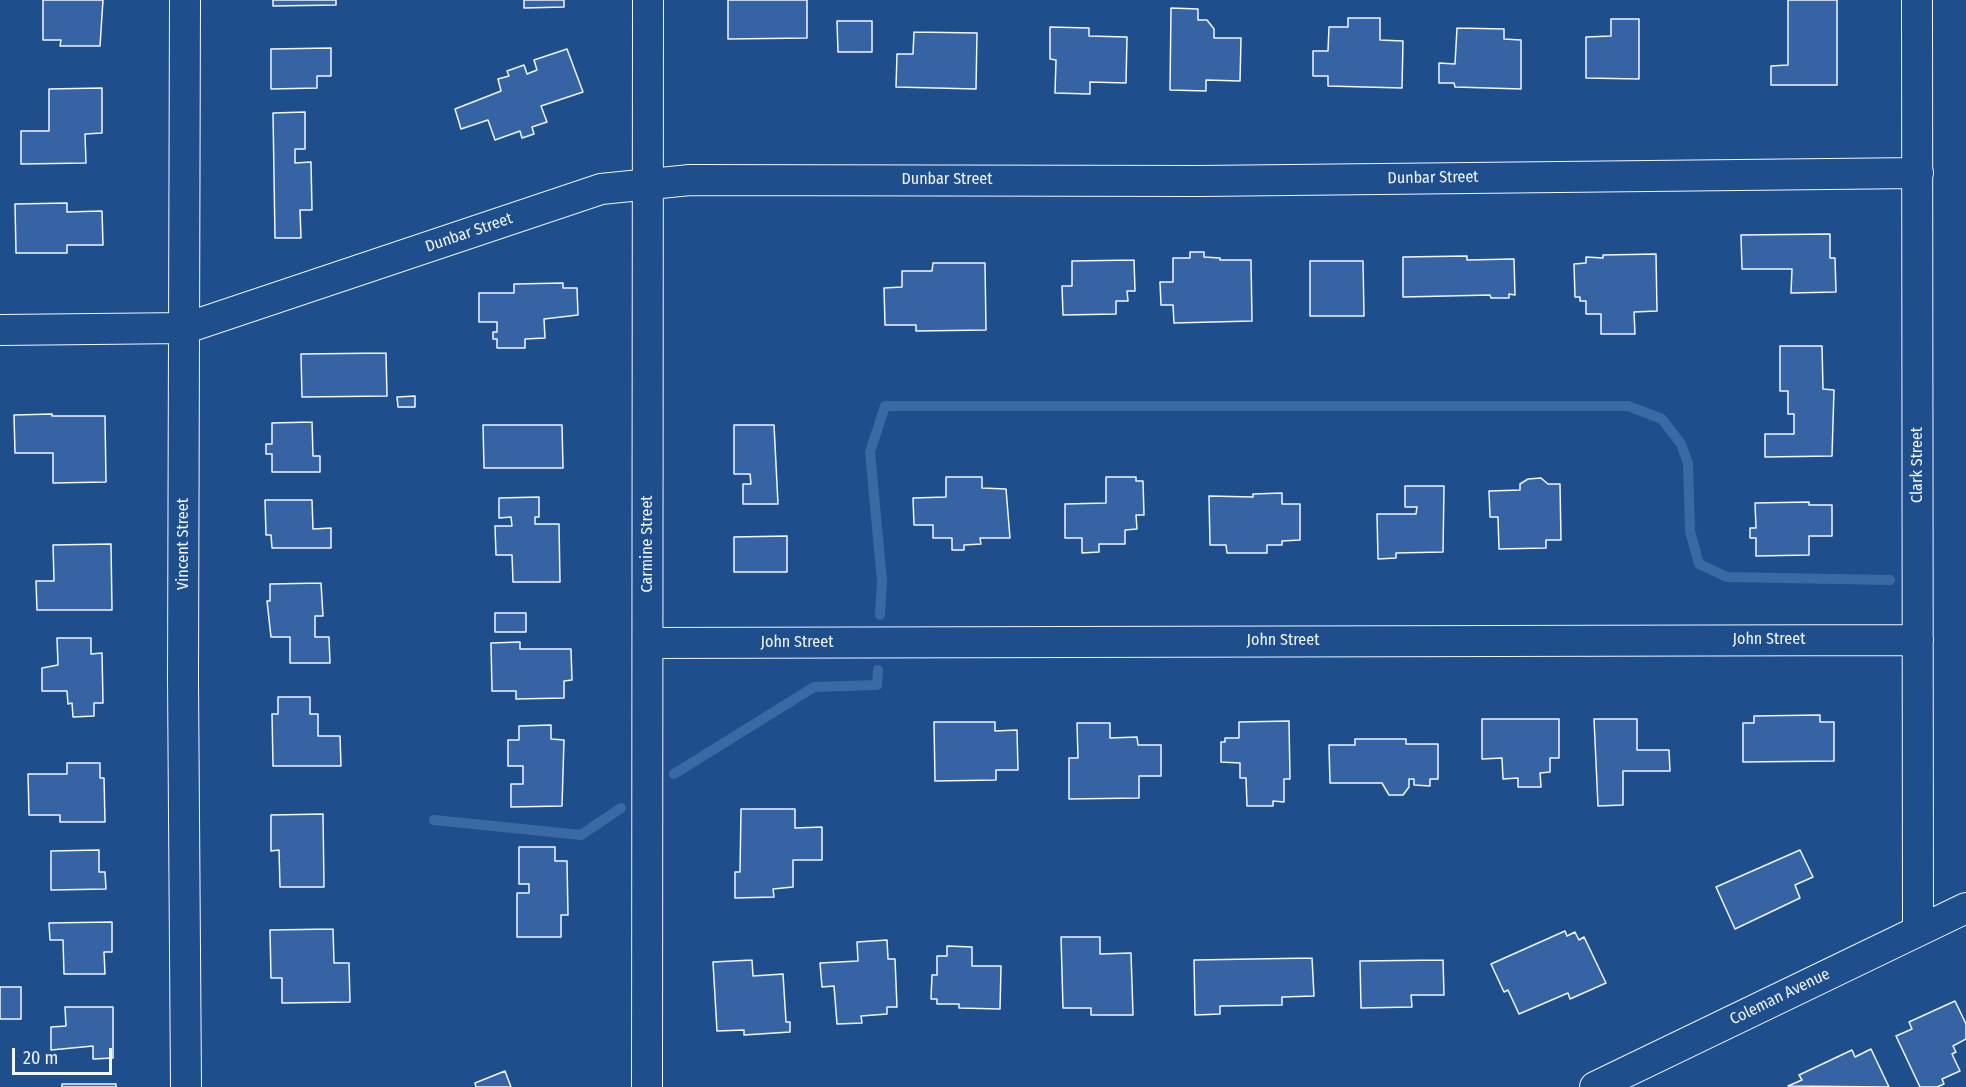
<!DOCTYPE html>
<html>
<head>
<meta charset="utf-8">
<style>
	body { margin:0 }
	#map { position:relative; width:1966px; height:1087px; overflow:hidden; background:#1f4e8c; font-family:"Fira Sans Condensed",sans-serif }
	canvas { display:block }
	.scale { position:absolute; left:12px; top:1048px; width:100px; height:27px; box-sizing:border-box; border:3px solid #f2f6ff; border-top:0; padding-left:8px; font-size:18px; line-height:21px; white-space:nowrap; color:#f2f6ff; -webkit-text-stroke:4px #1f4e8c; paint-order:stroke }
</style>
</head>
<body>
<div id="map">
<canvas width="1966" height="1087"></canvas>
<div class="scale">20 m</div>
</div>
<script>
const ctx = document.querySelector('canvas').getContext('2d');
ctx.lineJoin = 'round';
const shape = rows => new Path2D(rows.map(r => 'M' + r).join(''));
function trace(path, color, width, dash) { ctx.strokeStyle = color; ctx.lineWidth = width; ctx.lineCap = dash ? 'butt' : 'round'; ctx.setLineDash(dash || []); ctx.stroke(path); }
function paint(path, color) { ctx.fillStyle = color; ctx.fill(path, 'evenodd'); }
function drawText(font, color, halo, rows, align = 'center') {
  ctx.font = font + ' "Fira Sans Condensed",sans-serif'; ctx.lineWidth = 4.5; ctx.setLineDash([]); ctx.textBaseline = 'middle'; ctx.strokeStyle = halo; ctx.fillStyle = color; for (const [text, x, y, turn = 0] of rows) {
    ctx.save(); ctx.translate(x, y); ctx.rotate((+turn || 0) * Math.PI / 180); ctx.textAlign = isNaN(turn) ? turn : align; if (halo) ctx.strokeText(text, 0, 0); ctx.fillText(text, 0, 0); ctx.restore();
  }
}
trace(shape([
	[880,615,882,581,870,452,885,406,1628,406,1662,419,1681,444,1688,463,1690,531,1699,564,1727,577,1890,580],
	[674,774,814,687,877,685,878,670],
	[434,820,581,835,621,808]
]), '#3b69a3', 10);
const building = shape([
	[43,0,103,0,100,46,60,46,61,40,43,40,43,0],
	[273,0,336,0,336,5,273,6,273,0],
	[524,0,564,0,564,7,524,8,524,0],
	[728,0,807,0,807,38,728,39,728,0],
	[1788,0,1837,0,1837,85,1771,85,1771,66,1788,65,1788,0],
	[1171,8,1198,9,1198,20,1207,20,1214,29,1214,38,1241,38,1240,81,1206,80,1206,91,1170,90,1171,8],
	[1348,18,1380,18,1380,40,1403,41,1402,88,1328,86,1328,76,1313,76,1313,51,1328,51,1329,27,1348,27,1348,18],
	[1611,19,1639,19,1639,79,1586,78,1586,37,1611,36,1611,19],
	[837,21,872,21,872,52,838,52,837,21],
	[1050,27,1089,28,1089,36,1127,37,1126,83,1090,82,1090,94,1055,93,1056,60,1050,59,1050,27],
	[1457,28,1504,29,1504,39,1521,40,1521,89,1455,87,1454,83,1439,83,1439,63,1455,64,1457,28],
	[914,32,977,33,976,89,896,87,897,54,913,54,914,32],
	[331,48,331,76,317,76,317,88,271,89,271,49,331,48],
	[567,49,583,92,541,106,547,122,532,127,534,134,522,138,520,131,495,140,488,120,461,129,455,109,501,91,498,79,509,76,507,71,524,65,527,74,537,70,534,60,567,49],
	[102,88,102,133,85,134,86,163,21,164,21,131,49,131,49,89,102,88],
	[305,112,305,149,295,149,295,163,311,162,312,210,300,210,301,238,275,238,273,113,305,112],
	[67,203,67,212,102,211,103,245,67,245,67,253,16,253,15,204,67,203],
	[1830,234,1830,258,1835,258,1836,292,1791,293,1792,269,1742,269,1741,235,1830,234],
	[1190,252,1204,252,1204,257,1220,258,1220,260,1251,260,1252,321,1174,323,1173,305,1161,305,1160,282,1173,282,1173,258,1190,258,1190,252],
	[1656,254,1657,311,1634,312,1635,334,1601,334,1601,314,1586,314,1586,301,1580,301,1580,297,1575,297,1574,264,1586,263,1586,257,1603,258,1603,255,1656,254],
	[1467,256,1467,260,1514,259,1515,295,1509,294,1509,298,1491,298,1490,295,1403,297,1403,257,1467,256],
	[1134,260,1135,291,1127,291,1128,301,1116,301,1116,314,1063,315,1062,286,1072,286,1072,261,1134,260],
	[1310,261,1363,261,1364,316,1310,316,1310,261],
	[933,263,985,263,986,330,916,331,916,325,885,325,884,288,902,287,902,271,932,271,933,263],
	[563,283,563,288,577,288,578,315,544,319,545,338,525,339,525,348,497,348,497,339,493,339,493,332,497,332,497,322,479,322,479,293,514,293,514,284,563,283],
	[1780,346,1822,346,1823,389,1834,390,1832,456,1765,457,1765,434,1794,434,1794,414,1788,414,1788,391,1780,391,1780,346],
	[386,353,387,396,302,397,301,354,386,353],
	[415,396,415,407,398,407,397,397,415,396],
	[52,414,52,416,105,416,106,482,53,483,53,453,15,453,14,415,52,414],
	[312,422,313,456,320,456,320,472,272,472,272,454,266,454,266,444,272,444,272,423,312,422],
	[483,425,562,425,563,468,484,468,483,425],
	[734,425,774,425,778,504,743,504,743,484,751,484,750,474,734,474,734,425],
	[946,477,982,477,982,488,1006,489,1010,538,980,538,981,544,964,545,964,550,952,550,952,538,933,538,933,525,914,525,913,498,946,497,946,477],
	[1106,477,1136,477,1136,481,1143,481,1144,515,1136,515,1137,529,1125,530,1125,544,1099,544,1099,552,1082,553,1082,538,1065,538,1065,504,1106,503,1106,477],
	[1541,478,1548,484,1560,484,1561,540,1546,540,1546,548,1499,549,1498,517,1490,517,1489,491,1520,490,1520,484,1528,479,1541,478],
	[1405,486,1444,486,1443,552,1396,553,1396,558,1378,559,1377,514,1416,514,1417,507,1405,507,1405,486],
	[1282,493,1282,504,1300,504,1300,540,1282,541,1282,545,1267,545,1267,553,1227,553,1226,545,1210,545,1209,496,1253,497,1253,494,1282,493],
	[539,497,539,517,535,517,535,524,559,524,560,582,513,582,512,555,496,555,495,526,512,526,511,517,499,518,499,498,539,497],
	[265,500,312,500,313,529,331,528,331,548,272,548,271,535,266,535,265,500],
	[1809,502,1809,505,1832,505,1832,536,1809,536,1809,555,1756,556,1756,538,1750,538,1750,528,1756,528,1755,503,1809,502],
	[787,536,787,572,734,572,734,537,787,536],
	[111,544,112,610,37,610,36,581,54,581,53,545,111,544],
	[321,583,323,616,315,616,315,637,329,637,330,663,290,663,290,637,271,637,267,601,270,601,270,584,321,583],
	[495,613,526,613,526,632,495,632,495,613],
	[57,638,91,638,91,654,102,653,103,703,94,703,94,716,73,717,72,703,68,704,67,691,42,691,42,668,58,665,57,638],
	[520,642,520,649,571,649,572,680,564,681,564,698,516,699,516,691,492,691,491,643,520,642],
	[278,697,310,697,310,714,318,714,318,736,340,736,341,766,273,766,272,714,278,714,278,697],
	[1820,715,1820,722,1834,722,1834,761,1743,762,1743,723,1754,723,1754,716,1820,715],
	[1482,719,1559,719,1559,758,1550,758,1550,772,1540,773,1541,787,1518,787,1518,778,1503,779,1502,758,1482,759,1482,719],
	[1594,719,1637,719,1637,750,1669,750,1670,771,1623,771,1623,805,1598,806,1594,719],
	[1289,721,1290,779,1284,779,1284,802,1273,801,1273,806,1247,806,1246,778,1240,778,1240,763,1221,762,1221,742,1225,742,1225,738,1239,738,1239,722,1289,721],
	[934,722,995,722,995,731,1017,730,1018,770,996,770,996,780,935,781,934,722],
	[1077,723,1110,723,1110,738,1137,737,1138,745,1161,745,1161,776,1139,776,1139,798,1069,799,1069,758,1078,758,1077,723],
	[551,725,551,739,564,740,562,806,511,807,511,784,523,784,523,766,508,766,508,740,519,740,519,726,551,725],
	[1355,739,1406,739,1406,744,1438,744,1438,779,1430,779,1430,786,1414,785,1414,779,1409,779,1409,787,1403,795,1389,795,1382,783,1330,783,1329,745,1355,745,1355,739],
	[67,763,100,763,100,778,104,778,105,822,60,822,60,815,29,815,28,774,67,774,67,763],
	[741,809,795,809,795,828,822,827,822,860,793,860,793,887,773,889,774,897,735,898,735,872,740,872,741,809],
	[323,814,324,887,280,887,279,850,271,851,271,815,323,814],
	[519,847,555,847,555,861,567,861,568,915,561,915,561,937,517,937,517,893,529,893,529,884,519,884,519,847],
	[99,850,99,872,105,872,106,889,51,890,51,851,99,850],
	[1800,850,1813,877,1795,885,1800,898,1735,929,1716,887,1800,850],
	[112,922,112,952,104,952,105,974,64,974,63,940,50,940,49,923,112,922],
	[333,929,334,963,349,963,350,1002,282,1003,282,978,271,978,270,930,333,929],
	[1565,931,1567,936,1575,932,1579,940,1584,937,1606,983,1570,999,1568,993,1519,1014,1508,990,1504,992,1491,964,1565,931],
	[1061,937,1100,937,1100,954,1131,953,1133,1015,1091,1015,1091,1008,1063,1008,1061,937],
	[887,940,888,959,895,959,897,1007,887,1007,887,1014,861,1016,862,1023,837,1024,834,986,822,987,820,963,858,961,857,942,887,940],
	[947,946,972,947,972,966,1001,966,1000,1009,959,1008,959,1004,937,1004,937,999,931,999,932,975,937,975,937,956,947,956,947,946],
	[1312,958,1314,996,1282,997,1282,1005,1220,1006,1220,1014,1195,1015,1194,960,1312,958],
	[752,960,753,976,783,974,786,1022,790,1022,790,1032,744,1035,744,1030,717,1031,713,962,752,960],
	[1443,960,1444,995,1411,995,1412,1007,1361,1008,1360,961,1443,960],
	[0,987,21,987,21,1019,0,1019,0,987],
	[1955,1001,1966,1024,1966,1039,1953,1046,1956,1052,1952,1054,1960,1071,1942,1079,1944,1084,1937,1087,1920,1087,1896,1036,1912,1029,1909,1022,1955,1001],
	[65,1007,113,1007,113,1058,93,1059,93,1046,51,1050,51,1027,66,1026,65,1007],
	[1871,1049,1889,1087,1788,1086,1802,1080,1799,1075,1852,1050,1855,1057,1871,1049],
	[505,1071,511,1087,476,1087,475,1083,505,1071],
	[62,1084,116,1084,116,1087,62,1087,62,1084]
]);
paint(building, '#3563a3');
trace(building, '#f2f6ff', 1.5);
const minor = shape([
	[185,0,183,679,186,1087],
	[1917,0,1918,931],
	[0,330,186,328,601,189,690,180,1200,181,1918,173],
	[648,643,1918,640],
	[647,1087,648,0],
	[1595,1087,1966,908]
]);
trace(minor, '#f2f6ff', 32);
trace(minor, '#1f4e8c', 30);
drawText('16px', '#f2f6ff', '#1f4e8c', [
	["Dunbar Street",1433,178,-1],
	["Dunbar Street",947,180],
	["Dunbar Street",469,233,-19],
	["Clark Street",1918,465,-90],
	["Vincent Street",184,544,-90],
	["Carmine Street",648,544,-90],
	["John Street",1769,640],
	["John Street",1283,641],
	["John Street",797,643],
	["Coleman Avenue",1780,997,-26]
]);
</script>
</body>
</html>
